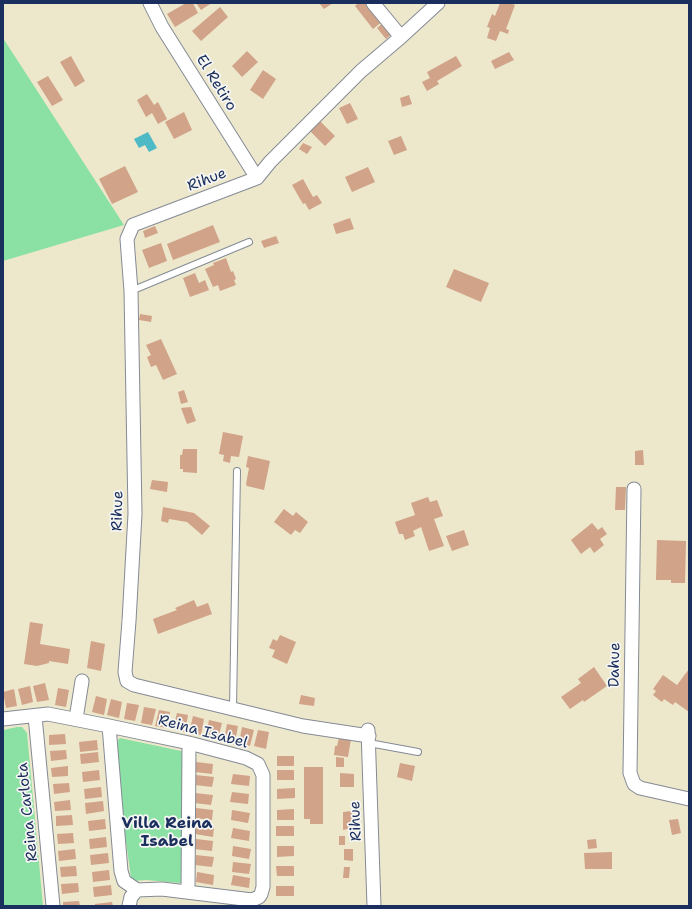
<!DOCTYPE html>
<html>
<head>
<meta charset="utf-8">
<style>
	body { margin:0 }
	#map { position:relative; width:692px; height:909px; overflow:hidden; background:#ede7cc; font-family:"Shantell Sans",sans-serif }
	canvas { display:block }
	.frame { position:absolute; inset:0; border:4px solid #1b2f5e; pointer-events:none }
</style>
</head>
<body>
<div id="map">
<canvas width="692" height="909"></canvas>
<div class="frame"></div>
</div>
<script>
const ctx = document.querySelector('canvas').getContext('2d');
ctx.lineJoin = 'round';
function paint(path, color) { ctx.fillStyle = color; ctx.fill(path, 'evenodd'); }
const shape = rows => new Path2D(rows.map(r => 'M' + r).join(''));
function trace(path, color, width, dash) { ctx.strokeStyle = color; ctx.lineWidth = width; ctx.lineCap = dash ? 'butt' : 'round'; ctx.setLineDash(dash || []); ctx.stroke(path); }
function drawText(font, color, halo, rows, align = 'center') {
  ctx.font = font + ' "Shantell Sans",sans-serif'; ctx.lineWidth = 3.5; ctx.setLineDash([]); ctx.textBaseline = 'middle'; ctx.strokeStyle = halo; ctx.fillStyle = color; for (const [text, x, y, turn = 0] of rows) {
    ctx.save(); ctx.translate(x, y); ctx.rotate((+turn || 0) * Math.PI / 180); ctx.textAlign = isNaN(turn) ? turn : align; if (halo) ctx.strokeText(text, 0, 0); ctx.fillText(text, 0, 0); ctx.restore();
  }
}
paint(shape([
	[3,38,124,225,3,261],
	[17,727,22,727,27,733,43,906,3,906,3,730],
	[120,738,181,751,183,752,184,883,180,883,146,880,133,881,131,878,124,827,117,744,118,740]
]), '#8be1a4');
paint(shape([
	[148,132,157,148,149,152,145,145,139,148,134,139]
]), '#4dbac6');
paint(shape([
	[186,3,193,3,198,13,175,27,167,14],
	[196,3,209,3,210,4,201,10],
	[319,3,333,3,324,9],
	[358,3,369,3,384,20,373,29,355,6],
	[500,3,510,3,515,5,506,29,509,30,508,34,500,31,496,41,487,38,490,28,487,27,492,14,495,16],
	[220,7,228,17,201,41,192,31],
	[385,21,394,32,386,39,377,28],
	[247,51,258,62,242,77,232,66],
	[509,52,514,60,495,69,491,61],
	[71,56,85,81,75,87,60,62],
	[456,56,462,66,437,81,439,84,427,91,422,82,430,78,427,72],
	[263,70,276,79,263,99,250,90],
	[48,76,63,100,52,106,37,82],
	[147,94,154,105,158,102,167,119,158,124,152,113,146,117,137,100],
	[409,95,412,104,402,107,400,98],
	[350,103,358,119,347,124,339,108],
	[184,112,192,130,174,139,165,122],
	[320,121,335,136,325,146,310,131],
	[401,136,407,150,394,155,388,141],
	[303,143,312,147,307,154,299,149],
	[125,166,138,192,112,204,99,179],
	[368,167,375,182,352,192,345,177],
	[303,179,313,197,317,195,322,203,309,210,305,203,303,204,292,185],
	[350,218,354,229,336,234,333,224],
	[213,225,220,242,173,260,167,244],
	[155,226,158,233,145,238,143,231],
	[276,236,279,243,264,248,261,241],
	[161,243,167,261,149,268,142,250],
	[226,258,231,272,233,271,236,279,234,280,236,285,220,291,218,285,213,287,205,269,214,265,213,263],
	[454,269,489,283,481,302,446,287],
	[195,273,199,283,205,280,209,290,190,297,183,278],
	[140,314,152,316,151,322,139,320],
	[161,339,177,374,163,380,156,365,151,367,147,357,151,355,146,345],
	[184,390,188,402,181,404,178,392],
	[191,407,196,421,187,424,181,408],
	[223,432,243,436,239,457,231,456,230,463,223,461,224,455,219,454],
	[183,449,197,449,197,473,183,472,183,469,180,469,180,455,182,455],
	[643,450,644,465,635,465,635,451],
	[248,456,270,461,264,490,247,486,246,484,249,468,246,467],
	[152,480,168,482,167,492,150,489],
	[616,487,626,487,625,510,615,510],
	[428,497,430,502,437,500,443,516,434,519,444,546,429,551,421,527,413,531,415,536,405,540,403,534,399,534,395,522,415,515,411,503],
	[163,507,194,513,210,526,202,535,187,522,169,519,168,523,161,521],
	[284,509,293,516,296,512,308,522,300,533,295,530,291,535,274,522],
	[592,523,598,530,602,527,607,534,600,539,604,545,594,553,590,547,581,554,571,540],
	[464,530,469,545,452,551,446,536],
	[657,540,686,541,685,583,671,583,671,580,656,580],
	[194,600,197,607,208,603,212,614,158,634,153,619,177,610,175,608],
	[30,622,43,624,40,644,70,649,68,664,49,661,49,663,37,666,24,664],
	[280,635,296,642,287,664,272,657,275,650,269,648,273,639,277,641],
	[91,641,105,644,101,671,87,668],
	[594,667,607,686,584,702,583,700,570,709,561,697,581,683,578,679],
	[689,669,689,712,675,702,673,705,664,699,662,702,653,695,656,691,653,689,663,675,677,685],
	[45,683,49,700,37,702,33,686],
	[30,686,33,702,22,705,18,689],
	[58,688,69,690,66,707,55,705],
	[14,689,17,706,6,708,3,692],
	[301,695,315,698,314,706,299,704],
	[96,696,107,699,104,715,92,712],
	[111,699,122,702,119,718,107,715],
	[127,703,139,705,135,721,124,719],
	[144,707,156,709,152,725,141,723],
	[159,710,170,712,167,728,155,726],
	[177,713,188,715,185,732,173,729],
	[193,716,204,719,201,735,189,733],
	[209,720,222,723,218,739,206,736],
	[227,724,238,726,235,742,224,740],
	[242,727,254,730,250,746,239,743],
	[258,730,269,732,266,749,254,746],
	[65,734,66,744,49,745,49,735],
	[339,738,351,739,348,757,334,755,335,746,337,746],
	[97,740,98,750,80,752,79,742],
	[66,750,67,759,51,761,50,751],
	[98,752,99,762,81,764,80,754],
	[277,756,294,756,294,766,277,766],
	[336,757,344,758,344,767,336,767],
	[196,762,213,764,212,774,195,772],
	[400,763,415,766,412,781,397,777],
	[68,766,68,776,52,777,51,768],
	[304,767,323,767,323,824,310,824,310,819,304,819],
	[99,770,100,780,83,782,82,772],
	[277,770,294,770,294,780,277,780],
	[340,773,354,774,354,787,340,787],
	[233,774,250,776,249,786,231,784],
	[196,775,214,777,212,787,195,785],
	[69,783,70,792,54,794,53,784],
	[101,787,102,797,85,799,84,789],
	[295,788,295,798,277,799,277,789],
	[232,792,249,794,248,804,230,802],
	[195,793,213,795,211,805,194,803],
	[70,800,71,810,55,811,54,802],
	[103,801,104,811,86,814,85,803],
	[196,808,213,810,212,820,194,818],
	[294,809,294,820,277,820,277,810],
	[232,810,250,813,248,823,231,820],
	[352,811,353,820,351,820,352,828,343,830,343,812],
	[72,815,73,825,56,826,56,816],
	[105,819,106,829,89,831,88,821],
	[678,819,681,833,672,835,669,820],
	[197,824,214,827,213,837,195,834],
	[276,826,294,826,294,836,276,836],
	[233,828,250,831,249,841,231,838],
	[73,833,74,843,58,844,57,834],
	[339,836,345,836,345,845,339,845],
	[106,837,107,847,90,849,89,839],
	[196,839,213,841,212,851,194,849],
	[596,839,597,848,588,849,587,840],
	[233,846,251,849,249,859,232,856],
	[277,846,294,846,294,856,277,857],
	[75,849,76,859,59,861,58,851],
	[344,849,353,849,353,861,344,860],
	[612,852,612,869,585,869,584,853],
	[108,853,109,863,91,865,90,855],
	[196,855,214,857,212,867,195,865],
	[233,862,251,864,249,874,232,872],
	[76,866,77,876,61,877,60,867],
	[276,866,294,866,294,876,277,876],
	[344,867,350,867,349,878,343,878],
	[109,870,110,880,93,882,92,872],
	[197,872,214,875,213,885,196,882],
	[233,875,250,878,249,888,231,885],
	[78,883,79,892,62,894,61,884],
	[111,885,112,895,94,897,93,887],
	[276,886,294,886,294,896,276,896],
	[79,901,80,906,63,906,63,902],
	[112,902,113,906,95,906,95,904]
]), '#d1a388');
const lane = shape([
	[131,291,249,242],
	[233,708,237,471],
	[369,743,418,752]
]);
const street = shape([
	[150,3,162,27,257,178],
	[373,3,401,37],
	[634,489,630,773,634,784,640,788,689,799],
	[35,716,53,906],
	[3,719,48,714,109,726,189,743,246,758,258,764,263,775,263,887,261,894,259,897,252,900,162,889,137,890],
	[76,719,82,681],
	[109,726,121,871,124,881,137,890],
	[368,730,374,906],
	[369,736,303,726,134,685,127,681,125,672,129,621,135,514,131,291,127,239,133,225,257,178,270,162,361,71,401,37,438,3],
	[188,892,189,743],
	[129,906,131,897,137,890]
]);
trace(lane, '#848b95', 8);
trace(street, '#848b95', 15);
trace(lane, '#fff', 6);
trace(street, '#fff', 13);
drawText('15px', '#1b2f5e', '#f6f6f2', [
	["El Retiro",216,83,58],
	["Rihue",207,180,-21],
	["Rihue",118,511,-89],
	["Dahue",615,665,-89],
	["Reina Isabel",203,732,15],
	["Reina Carlota",28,812,-96],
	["Rihue",356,821,-92]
]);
drawText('bold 16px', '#1b2f5e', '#f6f6f2', [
	["Villa Reina",167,824],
	["Isabel",167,842]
]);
</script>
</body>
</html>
